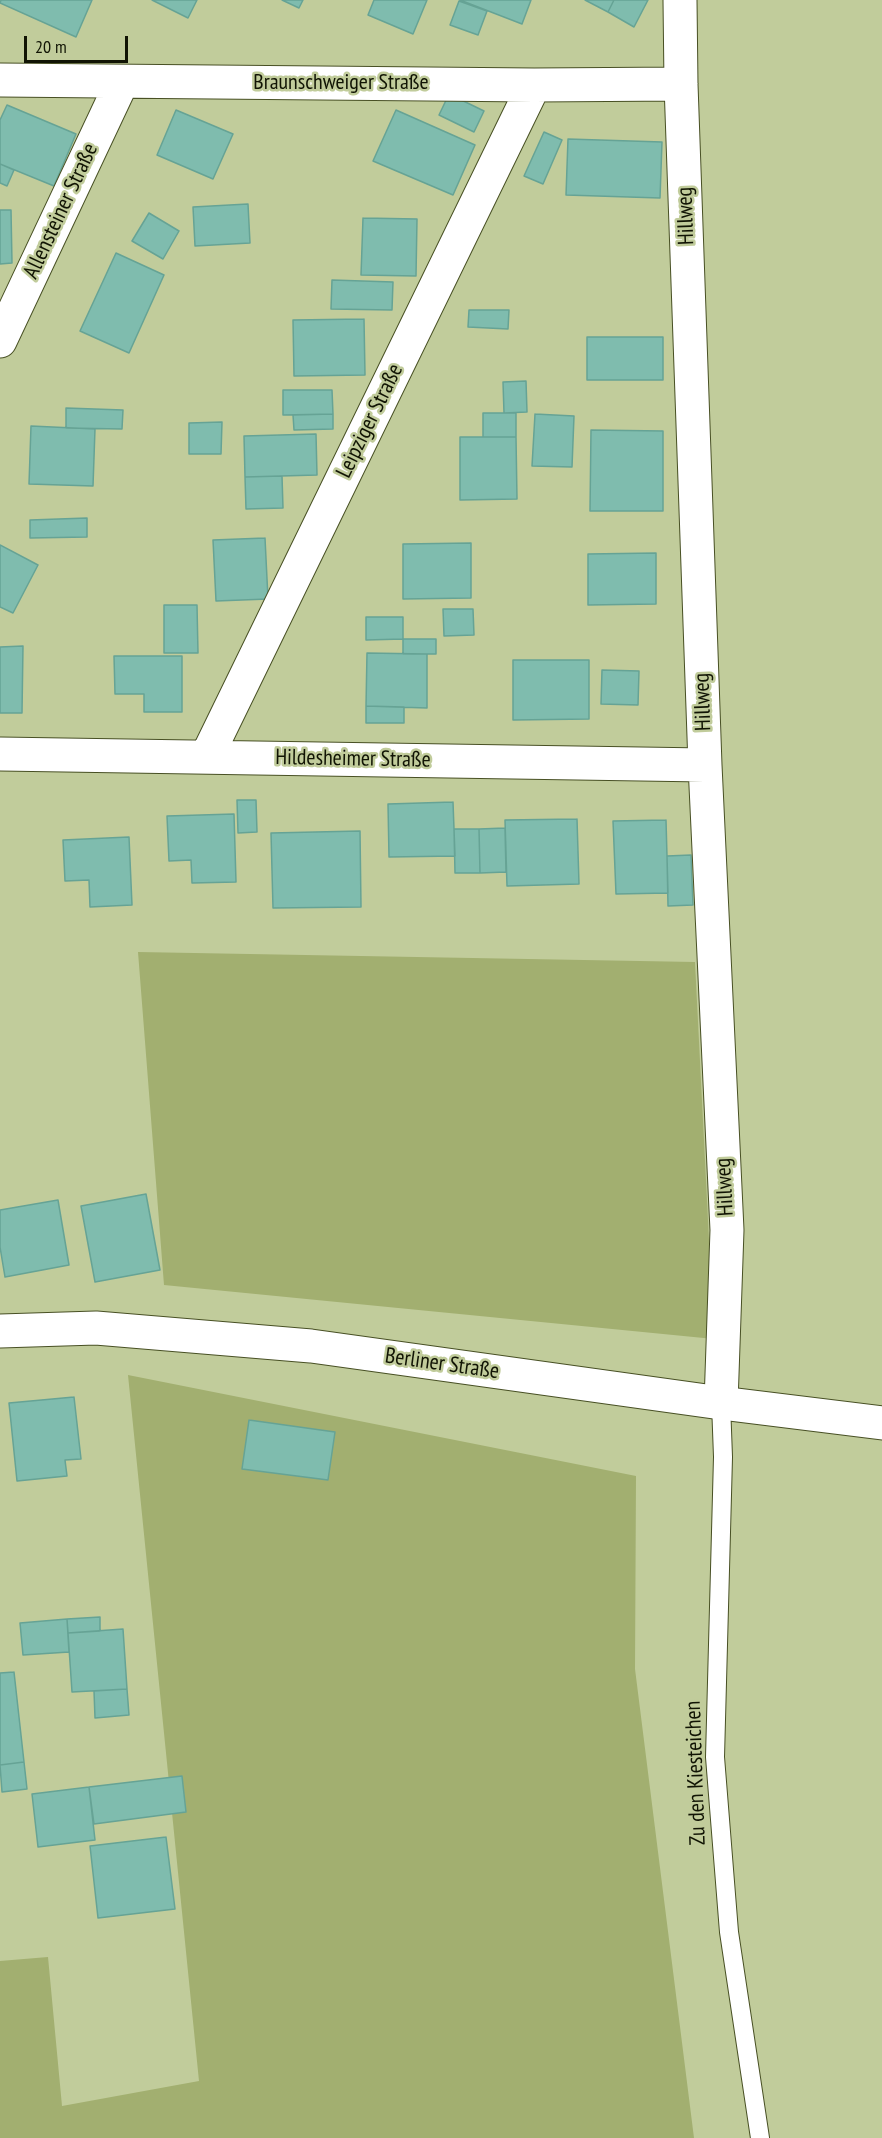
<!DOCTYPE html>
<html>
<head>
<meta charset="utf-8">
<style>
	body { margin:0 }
	#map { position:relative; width:882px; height:2138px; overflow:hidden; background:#c1cc9b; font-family:"PT Sans Narrow",sans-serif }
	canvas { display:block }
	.scale { position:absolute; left:24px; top:36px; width:104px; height:27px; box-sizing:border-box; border:3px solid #111404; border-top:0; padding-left:8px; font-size:18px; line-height:21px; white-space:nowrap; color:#111404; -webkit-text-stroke:4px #c1cc9b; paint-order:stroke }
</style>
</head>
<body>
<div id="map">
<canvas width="882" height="2138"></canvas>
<div class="scale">20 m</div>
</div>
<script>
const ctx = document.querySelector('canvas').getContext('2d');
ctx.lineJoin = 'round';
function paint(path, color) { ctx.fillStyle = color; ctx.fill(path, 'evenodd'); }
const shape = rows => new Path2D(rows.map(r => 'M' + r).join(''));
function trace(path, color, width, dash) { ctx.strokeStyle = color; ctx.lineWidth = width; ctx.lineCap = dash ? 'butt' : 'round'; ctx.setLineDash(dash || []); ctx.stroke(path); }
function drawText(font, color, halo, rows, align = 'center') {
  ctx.font = font + ' "PT Sans Narrow",sans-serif'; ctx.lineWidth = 5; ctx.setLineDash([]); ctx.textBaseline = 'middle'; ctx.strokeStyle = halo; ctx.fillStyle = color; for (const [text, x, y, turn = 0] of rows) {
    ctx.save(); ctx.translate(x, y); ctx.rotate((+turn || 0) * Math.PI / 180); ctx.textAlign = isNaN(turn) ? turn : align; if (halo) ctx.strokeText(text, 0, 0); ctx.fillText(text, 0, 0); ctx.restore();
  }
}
paint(shape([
	[138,952,695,962,714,1339,164,1285],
	[128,1375,636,1476,635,1669,694,2138,0,2138,0,1961,48,1957,62,2106,199,2081]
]), '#a2af70');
const building = shape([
	[1,0,92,0,76,37,0,3,1,0],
	[152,0,197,0,188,18,152,0],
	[282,0,303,0,299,8,282,0],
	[374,0,427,0,413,34,368,15,374,0],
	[460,0,531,0,522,24,460,0],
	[585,0,614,0,608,12,585,0],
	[614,0,648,0,634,27,608,12,614,0],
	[459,1,487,11,478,35,450,25,459,1],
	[449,94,484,111,474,132,439,115,449,94],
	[7,105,76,134,54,186,0,164,0,120,7,105],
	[176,110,233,134,213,179,157,155,176,110],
	[396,110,475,145,453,195,373,161,396,110],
	[544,132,562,140,543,184,524,176,544,132],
	[568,139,662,142,660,198,566,195,568,139],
	[0,164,14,170,7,186,0,183,0,164],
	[248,204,250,243,195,246,193,207,248,204],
	[0,210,11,210,12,263,0,264,0,210],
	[149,213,179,231,163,259,132,241,149,213],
	[363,218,417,219,416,276,361,275,363,218],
	[116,253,164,275,129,353,80,331,116,253],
	[332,280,393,282,392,310,331,309,332,280],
	[469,310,509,310,508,329,468,327,469,310],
	[364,319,365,375,294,376,293,320,364,319],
	[587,337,663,337,663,380,587,380,587,337],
	[526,381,527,412,504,413,503,382,526,381],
	[283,390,332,390,333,414,283,415,283,390],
	[66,408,123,410,122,429,66,428,66,408],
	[483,413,516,413,516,437,483,437,483,413],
	[333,414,333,429,294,430,293,415,333,414],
	[535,414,574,416,572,467,532,466,535,414],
	[222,422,221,454,189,454,189,423,222,422],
	[31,426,95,429,93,486,29,484,31,426],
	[591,430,663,431,663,511,590,511,591,430],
	[316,434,317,475,245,477,244,436,316,434],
	[460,437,516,437,517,499,460,500,460,437],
	[282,476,283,508,246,509,245,477,282,476],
	[87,518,87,537,30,538,30,520,87,518],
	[265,538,268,599,216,601,213,540,265,538],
	[471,543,471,598,403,599,403,544,471,543],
	[0,545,38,565,13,613,0,607,0,545],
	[656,553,656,604,588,605,588,554,656,553],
	[164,605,197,605,198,653,164,653,164,605],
	[443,609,473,609,474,635,444,636,443,609],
	[366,617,403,617,403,639,366,640,366,617],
	[403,639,436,639,436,654,403,654,403,639],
	[23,646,22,713,0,713,0,647,23,646],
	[367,653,427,654,427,708,366,706,367,653],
	[114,656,182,656,182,712,144,712,144,694,115,694,114,656],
	[513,660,589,660,589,719,513,720,513,660],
	[602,670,639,671,638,705,601,704,602,670],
	[366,706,404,707,404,723,366,723,366,706],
	[237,800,256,800,257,832,238,833,237,800],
	[453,802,455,856,389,857,388,804,453,802],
	[234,814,236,882,192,883,191,860,169,861,167,816,234,814],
	[577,819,579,884,507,886,505,820,577,819],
	[666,820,668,893,616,894,613,821,666,820],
	[505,828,506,872,480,873,479,829,505,828],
	[454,829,479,829,480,873,455,873,454,829],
	[360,831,361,907,273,908,271,833,360,831],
	[129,837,132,905,90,907,89,880,65,881,63,840,129,837],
	[691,855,693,905,668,906,667,856,691,855],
	[146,1194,160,1270,95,1282,81,1206,146,1194],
	[58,1200,69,1265,5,1277,0,1247,0,1210,58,1200],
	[74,1397,81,1459,65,1460,67,1476,17,1481,9,1403,74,1397],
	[249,1420,335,1432,328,1480,242,1469,249,1420],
	[100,1617,100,1631,68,1633,67,1619,100,1617],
	[67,1619,69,1652,23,1655,20,1623,67,1619],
	[123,1629,127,1689,72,1692,68,1633,123,1629],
	[14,1672,24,1762,0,1765,0,1673,14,1672],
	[127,1689,129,1715,95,1718,94,1691,127,1689],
	[24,1762,27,1789,2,1792,0,1765,24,1762],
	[182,1776,186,1812,94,1824,89,1787,182,1776],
	[89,1787,95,1840,38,1847,32,1794,89,1787],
	[166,1837,175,1909,98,1918,90,1846,166,1837]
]);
paint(building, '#7fbcae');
trace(building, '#66a395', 1.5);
const lane = shape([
	[721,1403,723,1457,715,1757,729,1932,760,2138]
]);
const street = shape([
	[680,0,681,84,705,765,727,1230,721,1403],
	[0,80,534,85,681,84],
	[0,341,122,82],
	[0,754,705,765],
	[207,756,534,85]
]);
const secondary = shape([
	[0,1331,96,1328,311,1346,721,1403,882,1423]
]);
trace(lane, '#485024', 20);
trace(street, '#485024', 35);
trace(secondary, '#485024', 35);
trace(lane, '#fff', 18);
trace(street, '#fff', 33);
trace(secondary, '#fff', 33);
drawText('22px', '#111404', '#c1cc9b', [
	["Braunschweiger Straße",341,83],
	["Allensteiner Straße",61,211,-65],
	["Hillweg",686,216,-92],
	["Leipziger Straße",370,421,-64],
	["Hillweg",703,702,-92],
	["Hildesheimer Straße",353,759,1],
	["Hillweg",725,1187,-93],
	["Berliner Straße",442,1364,8],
	["Zu den Kiesteichen",696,1773,-92]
]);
</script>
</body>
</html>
